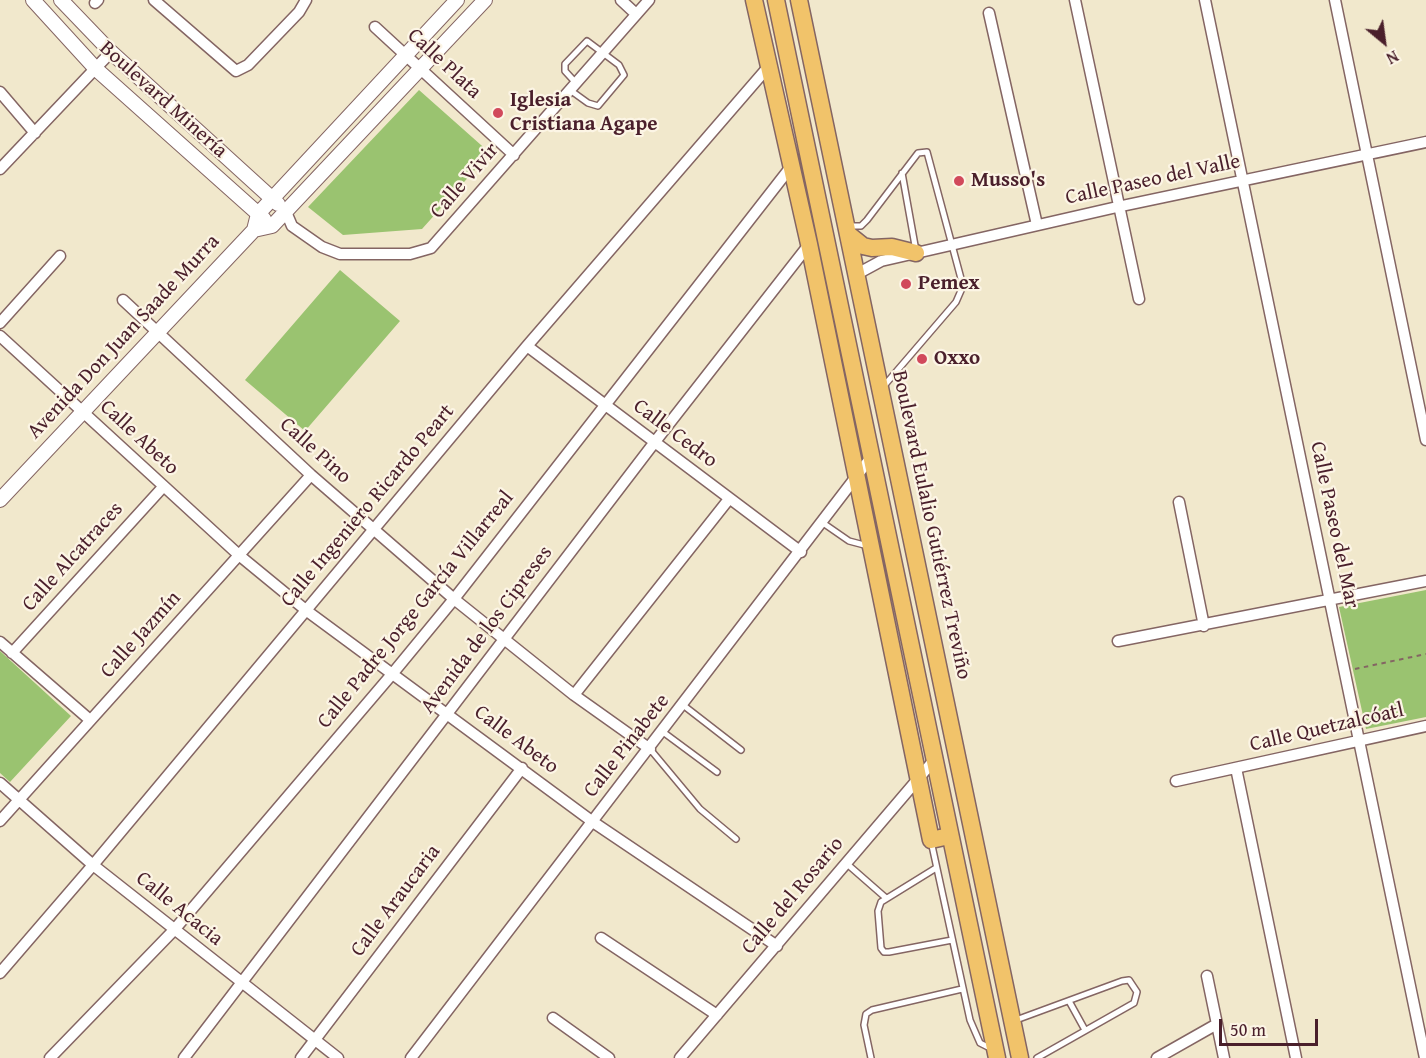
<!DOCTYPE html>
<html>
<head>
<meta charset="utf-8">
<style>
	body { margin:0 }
	#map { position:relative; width:1426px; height:1058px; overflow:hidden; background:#f1e8cc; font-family:"Gentium Book Plus",serif }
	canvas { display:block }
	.north { position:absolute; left:1354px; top:12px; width:60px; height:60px; -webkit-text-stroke:4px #fcf5e5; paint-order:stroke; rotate:151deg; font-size:16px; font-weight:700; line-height:24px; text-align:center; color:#4a1f2b }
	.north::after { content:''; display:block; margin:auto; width:21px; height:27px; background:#4a1f2b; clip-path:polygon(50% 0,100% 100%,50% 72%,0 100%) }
	.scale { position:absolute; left:1219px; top:1019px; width:99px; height:27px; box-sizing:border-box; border:3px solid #4a1f2b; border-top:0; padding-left:8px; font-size:18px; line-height:21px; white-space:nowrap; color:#4a1f2b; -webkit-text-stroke:4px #fcf5e5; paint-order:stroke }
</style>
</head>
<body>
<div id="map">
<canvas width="1426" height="1058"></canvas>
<div class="north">N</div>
<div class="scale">50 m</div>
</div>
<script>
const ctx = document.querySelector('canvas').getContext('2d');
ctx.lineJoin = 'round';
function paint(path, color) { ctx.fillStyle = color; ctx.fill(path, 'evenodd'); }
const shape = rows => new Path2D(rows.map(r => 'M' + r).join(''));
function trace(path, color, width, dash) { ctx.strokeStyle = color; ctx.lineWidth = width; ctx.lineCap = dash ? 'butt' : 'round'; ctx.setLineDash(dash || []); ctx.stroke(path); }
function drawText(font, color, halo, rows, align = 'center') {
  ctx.font = font + ' "Gentium Book Plus",serif'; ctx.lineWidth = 4.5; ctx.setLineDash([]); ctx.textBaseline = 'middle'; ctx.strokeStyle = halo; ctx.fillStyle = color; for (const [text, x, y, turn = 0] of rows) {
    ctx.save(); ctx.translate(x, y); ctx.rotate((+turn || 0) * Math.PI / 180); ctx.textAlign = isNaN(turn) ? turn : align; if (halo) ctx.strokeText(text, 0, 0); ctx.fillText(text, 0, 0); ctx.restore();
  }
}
paint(shape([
	[419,90,490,153,422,229,343,235,308,207],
	[340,270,400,321,305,431,245,380],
	[1426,590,1426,717,1366,729,1339,607],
	[0,651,71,716,10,782,0,773]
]), '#9ac370');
const service = shape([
	[570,90,588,103,598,106,624,75,619,65,587,41,565,64,565,71,576,83],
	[902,173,916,251],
	[848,226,861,226,867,220,918,153,927,152,963,286,956,302,883,387],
	[823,523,849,541,868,546],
	[683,705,741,750],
	[663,732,717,772],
	[650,749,700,809,736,839],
	[931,841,970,1020,980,1043,992,1049],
	[846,863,886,898],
	[936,868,881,902,878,911,881,948,884,952,889,952,952,940],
	[1069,1001,1085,1030],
	[1016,1020,1122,981,1129,980,1137,992,1134,1003,1037,1058],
	[871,1058,864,1025,866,1014,872,1010,962,989]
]);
const minor = shape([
	[154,0,236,71,248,65,299,12,306,0],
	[621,0,636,14],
	[1075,0,1139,299],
	[1205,0,1425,1058],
	[1335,0,1426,440],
	[95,3,98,0],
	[989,13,1037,225],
	[375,27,514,155],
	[0,92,35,133],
	[0,169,111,52],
	[286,212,292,226,322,247,340,254,410,254,431,248,649,0],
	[857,274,881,261,1117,207,1426,142],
	[123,300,311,475,454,599,574,695,650,749],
	[0,323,60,256],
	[0,336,240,556,307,611,593,822,777,946],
	[527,346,801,552],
	[1179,502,1204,626],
	[1118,641,1426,581],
	[0,642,90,720],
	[12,653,163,487],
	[574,695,729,499],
	[1236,768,1296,1058],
	[1176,781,1426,726],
	[0,783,93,865,338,1058],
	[0,821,311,475],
	[601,938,717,1015],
	[0,973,93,865,527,346,769,66],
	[1207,976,1224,1058],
	[553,1018,609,1058],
	[50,1058,174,930,393,673,454,599,790,168],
	[184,1058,654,443,811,242],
	[301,1058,522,768],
	[411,1058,872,456],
	[680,1058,935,759],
	[1157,1058,1217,1024]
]);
const tertiary = shape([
	[33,0,96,69,264,219],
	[61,0,111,52,278,204],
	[254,230,272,226,485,0],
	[0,500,254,230,258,214,457,0]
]);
const primary = shape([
	[754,0,809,244,931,840,949,836],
	[776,0,997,1058],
	[799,0,1020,1058],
	[848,234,863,246,872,248,892,247,916,253]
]);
trace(service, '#846563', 8);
trace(minor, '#846563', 13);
trace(tertiary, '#846563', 16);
trace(primary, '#846563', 19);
trace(shape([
	[1355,669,1426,654]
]), '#846563', 2, [4.5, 4.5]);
trace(service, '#fff', 5);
trace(minor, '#fff', 10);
trace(tertiary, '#fff', 14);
trace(primary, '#f1c36a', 16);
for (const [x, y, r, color] of [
	[498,113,6,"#d1495b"],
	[959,181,6,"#d1495b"],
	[906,284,6,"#d1495b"],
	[922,359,6,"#d1495b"]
]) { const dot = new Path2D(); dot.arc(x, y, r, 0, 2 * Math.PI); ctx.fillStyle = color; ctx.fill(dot); trace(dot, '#fcf5e5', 2); }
drawText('21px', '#4a1f2b', '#fcf5e5', [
	["Calle Plata",444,64,43],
	["Boulevard Minería",163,100,42],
	["Calle Paseo del Valle",1153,180,-12],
	["Calle Vivir",465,181,-49],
	["Avenida Don Juan Saade Murra",124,337,-47],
	["Calle Cedro",675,434,37],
	["Calle Abeto",139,438,43],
	["Calle Pino",315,451,42],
	["Calle Ingeniero Ricardo Peart",368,506,-50],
	["Boulevard Eulalio Gutiérrez Treviño",931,525,78],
	["Calle Paseo del Mar",1334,525,78],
	["Calle Alcatraces",73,557,-48],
	["Calle Padre Jorge García Villarreal",416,610,-51],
	["Avenida de los Cipreses",487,630,-53],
	["Calle Jazmín",141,635,-48],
	["Calle Quetzalcóatl",1327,728,-13],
	["Calle Abeto",516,740,37],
	["Calle Pinabete",627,746,-52],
	["Calle del Rosario",793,896,-50],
	["Calle Araucaria",396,901,-53],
	["Calle Acacia",179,909,39]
]);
drawText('bold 21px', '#4a1f2b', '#fcf5e5', [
	["Iglesia",510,101],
	["Cristiana Agape",510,125],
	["Musso's",971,181],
	["Pemex",918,284],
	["Oxxo",934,359]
], 'left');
</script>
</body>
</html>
